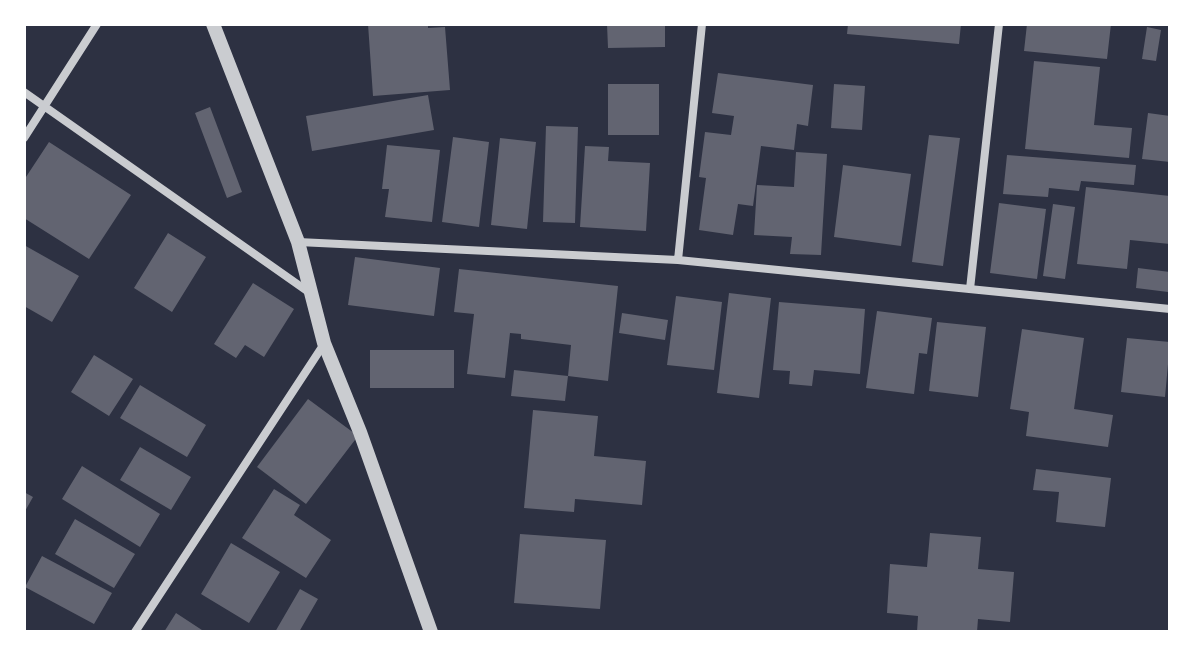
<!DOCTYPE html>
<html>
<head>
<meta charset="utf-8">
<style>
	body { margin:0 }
	#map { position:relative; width:1194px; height:656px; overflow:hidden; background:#2d3142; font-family:"Public Sans",sans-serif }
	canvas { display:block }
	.frame { position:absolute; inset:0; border:26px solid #fff; pointer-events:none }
</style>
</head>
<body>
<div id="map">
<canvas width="1194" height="656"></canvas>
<div class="frame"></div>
</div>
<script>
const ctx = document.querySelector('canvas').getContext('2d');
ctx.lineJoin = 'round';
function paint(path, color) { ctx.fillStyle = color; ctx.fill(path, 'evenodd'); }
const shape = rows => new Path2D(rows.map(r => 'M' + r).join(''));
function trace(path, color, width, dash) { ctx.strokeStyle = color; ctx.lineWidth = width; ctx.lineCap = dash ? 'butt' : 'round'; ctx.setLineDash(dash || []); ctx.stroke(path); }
paint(shape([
	[368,24,428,24,428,28,445,27,450,90,373,96],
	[607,24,665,24,665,47,608,48],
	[848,24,961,24,959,44,847,34],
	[1027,24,1111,24,1107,59,1024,51],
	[1147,27,1161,30,1156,61,1142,59],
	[1034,61,1100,67,1094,125,1132,128,1129,158,1025,149],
	[718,73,813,85,808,126,797,124,794,150,761,146,753,206,738,204,733,235,699,230,706,178,699,177,705,132,731,135,734,116,712,113],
	[608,84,659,84,659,135,608,135],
	[834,84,865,86,862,130,831,128],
	[428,95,434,130,312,151,306,116],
	[210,107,242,192,227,198,195,113],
	[1148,113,1170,116,1170,162,1142,159],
	[546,126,578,127,575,223,543,222],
	[929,135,960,138,943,266,912,262],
	[453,137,489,142,479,227,442,222],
	[500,138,536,142,527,229,491,225],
	[49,142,131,195,89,259,24,218,24,180],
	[387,145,440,150,432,222,385,217,389,189,382,189],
	[585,146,609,147,608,161,650,163,646,231,580,227],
	[796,152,827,154,821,255,790,254,792,237,754,235,757,185,794,187],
	[1007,155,1136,165,1134,185,1081,181,1079,191,1049,188,1048,197,1003,194],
	[843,165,911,174,901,246,834,237],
	[1086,187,1170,196,1170,244,1130,240,1127,269,1077,264],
	[999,203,1046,209,1037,279,990,273],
	[1053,204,1075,207,1065,279,1043,276],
	[168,233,206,257,172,312,134,288],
	[24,245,79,276,52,322,24,306],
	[355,257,440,268,434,316,348,305],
	[1138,268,1170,272,1168,292,1136,288],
	[459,269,618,286,608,381,568,376,571,345,521,339,521,334,510,333,505,378,467,374,474,314,454,312],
	[253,283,294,309,264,357,245,345,236,358,214,344],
	[729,293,771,298,759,398,717,393],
	[676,296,722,302,714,370,667,365],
	[779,302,865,309,860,374,814,370,812,386,789,384,790,371,773,370],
	[877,311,932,318,927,354,919,353,914,394,866,388],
	[622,313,668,320,665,340,619,333],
	[937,322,986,327,978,397,929,391],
	[1022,329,1084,338,1074,409,1113,415,1108,447,1026,436,1029,412,1010,409],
	[1127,338,1170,342,1165,397,1121,392],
	[370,350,454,350,454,388,370,388],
	[94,355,133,379,109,416,71,392],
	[514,370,568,376,565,401,511,396],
	[140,385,206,425,187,457,120,418],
	[308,399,358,436,306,504,257,467],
	[533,410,598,416,594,456,646,461,642,505,575,499,574,512,524,508],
	[140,447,191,477,171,510,120,480],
	[82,466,160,514,140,547,62,499],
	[1036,469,1111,478,1105,527,1056,522,1059,492,1033,490],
	[274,489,300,505,294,515,331,540,306,578,242,538],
	[24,492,33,497,24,513],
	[75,519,135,554,114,588,55,554],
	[930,533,981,537,978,569,1014,572,1010,622,978,619,977,632,917,632,918,616,887,613,890,564,927,567],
	[520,534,606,540,600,609,514,603],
	[231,543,280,572,249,623,201,594],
	[42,556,112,593,94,624,25,587],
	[300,589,318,599,299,632,275,632],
	[176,613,205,632,164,632]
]), '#626471');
trace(shape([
	[24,92,310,293],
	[24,138,97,24],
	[298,242,678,260,1170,309],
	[678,260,702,24],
	[970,289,999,24],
	[135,632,324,344]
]), '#caccd0', 8);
trace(shape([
	[213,24,298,242,324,343,360,432,431,632]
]), '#caccd0', 14);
</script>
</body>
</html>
